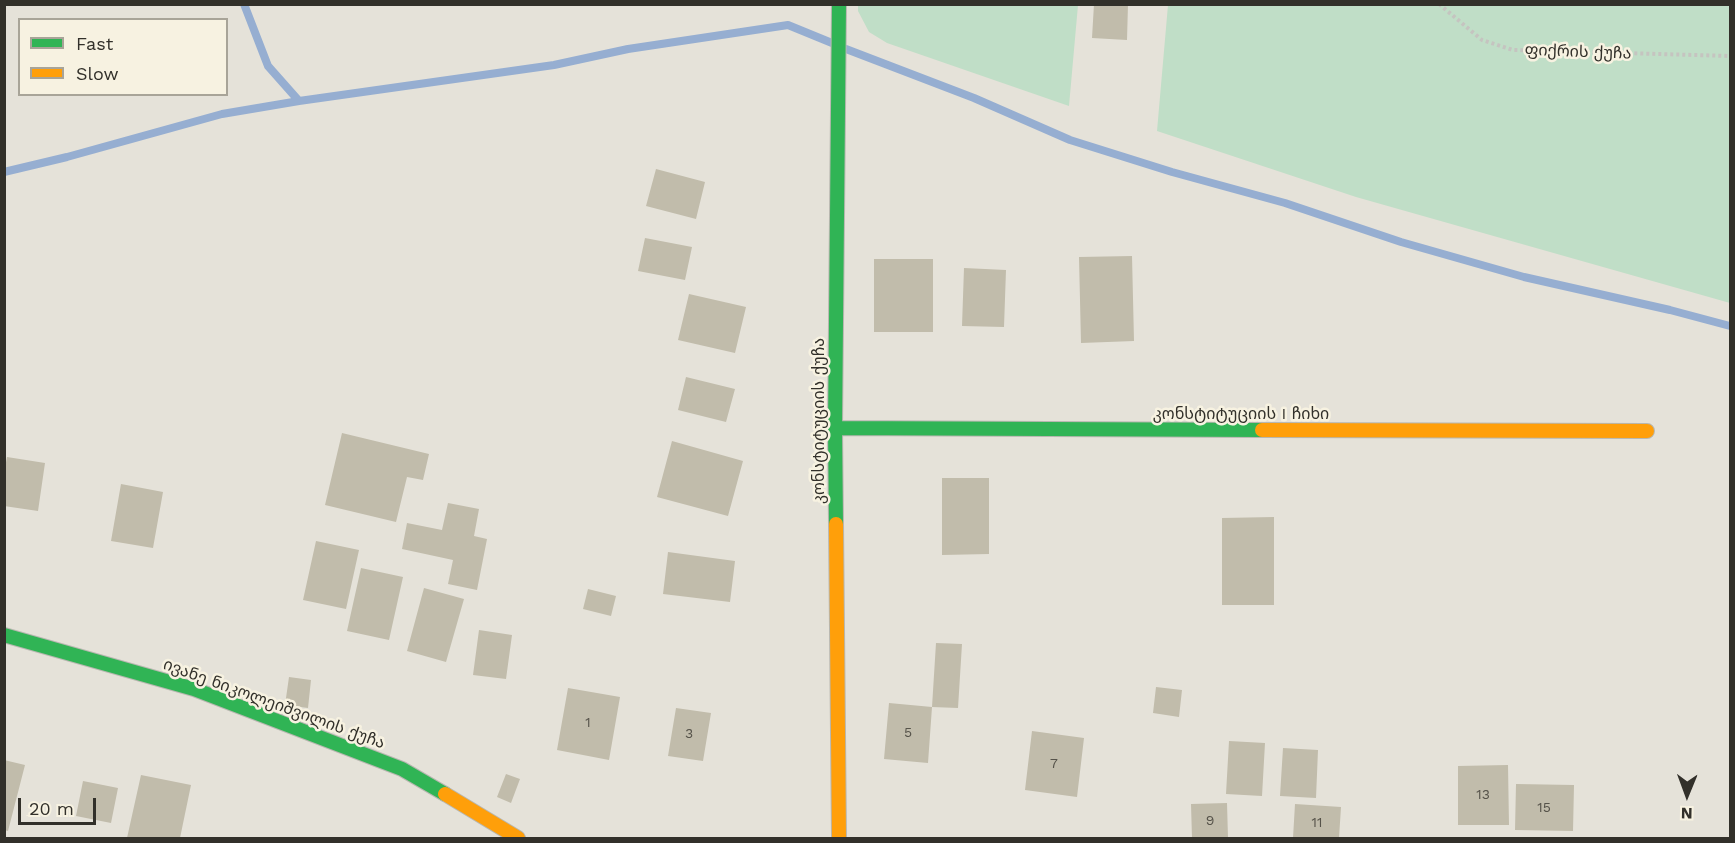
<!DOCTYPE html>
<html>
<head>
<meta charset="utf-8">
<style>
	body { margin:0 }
	#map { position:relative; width:1735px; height:843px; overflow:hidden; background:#e5e2d9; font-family:"Work Sans",sans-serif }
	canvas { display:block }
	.frame { position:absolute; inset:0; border:6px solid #32302a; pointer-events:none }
	.legend { position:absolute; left:18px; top:18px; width:210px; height:78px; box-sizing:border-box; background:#f7f2e1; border:2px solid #a8a498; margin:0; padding:8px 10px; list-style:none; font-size:18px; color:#32302a }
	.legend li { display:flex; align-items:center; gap:12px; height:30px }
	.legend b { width:30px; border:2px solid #a8a498 }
	.north { position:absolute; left:1657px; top:765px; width:60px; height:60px; -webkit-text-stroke:4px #f7f2e1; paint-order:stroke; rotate:181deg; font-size:16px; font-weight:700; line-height:24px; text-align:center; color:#32302a }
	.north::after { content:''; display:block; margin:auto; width:21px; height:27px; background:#32302a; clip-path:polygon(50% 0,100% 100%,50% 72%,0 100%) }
	.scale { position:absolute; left:18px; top:798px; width:78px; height:27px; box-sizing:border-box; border:3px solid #32302a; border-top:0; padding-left:8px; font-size:18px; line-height:21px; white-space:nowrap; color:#32302a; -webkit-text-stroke:4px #f7f2e1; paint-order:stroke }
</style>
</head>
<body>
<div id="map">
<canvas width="1735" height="843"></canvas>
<div class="frame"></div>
<ul class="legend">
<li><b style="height:8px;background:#30b455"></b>Fast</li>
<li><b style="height:8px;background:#ff9f0a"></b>Slow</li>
</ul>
<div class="north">N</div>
<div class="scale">20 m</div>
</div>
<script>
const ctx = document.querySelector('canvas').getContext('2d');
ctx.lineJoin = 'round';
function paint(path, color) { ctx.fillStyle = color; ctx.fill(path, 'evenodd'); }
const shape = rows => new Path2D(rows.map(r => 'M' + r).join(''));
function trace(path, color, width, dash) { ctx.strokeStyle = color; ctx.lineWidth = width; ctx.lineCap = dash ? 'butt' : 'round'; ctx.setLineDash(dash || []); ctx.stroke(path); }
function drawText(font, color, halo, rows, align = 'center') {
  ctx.font = font + ' "Work Sans","Noto Sans Georgian",sans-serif'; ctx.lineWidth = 5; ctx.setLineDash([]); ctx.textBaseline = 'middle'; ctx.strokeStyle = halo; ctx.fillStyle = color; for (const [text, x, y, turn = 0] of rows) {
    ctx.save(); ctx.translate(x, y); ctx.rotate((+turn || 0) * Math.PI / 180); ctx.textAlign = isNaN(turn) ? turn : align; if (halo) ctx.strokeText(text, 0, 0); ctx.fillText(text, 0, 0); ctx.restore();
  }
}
paint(shape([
	[858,5,1078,5,1069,106,887,43,869,32,858,11],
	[1168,5,1730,5,1730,303,1356,197,1157,131]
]), '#c0dec7');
trace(shape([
	[244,4,268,66,299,101,554,65,628,49,788,25,832,43],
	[846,49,974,98,1070,140,1172,172,1285,203,1401,242,1524,277,1670,310,1730,326],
	[4,172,67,157,222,114,299,101]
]), '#96aed1', 8);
paint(shape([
	[1094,4,1128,4,1127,40,1092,38],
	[656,169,705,182,696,219,646,206],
	[645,238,692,247,685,280,638,271],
	[1132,256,1134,341,1081,343,1079,257],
	[874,259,933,259,933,332,874,332],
	[964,268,1006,270,1004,327,962,326],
	[689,294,746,307,735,353,678,340],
	[686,377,735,389,726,422,678,410],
	[342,433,429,454,423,480,407,477,396,522,325,505],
	[672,441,743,461,728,516,657,497],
	[7,457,45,463,38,511,4,506,4,473],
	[942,478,989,478,989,554,942,555],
	[121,484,163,492,153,548,111,541],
	[448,503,479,509,474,536,487,539,477,590,448,584,453,560,402,549,407,523,442,530],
	[1274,517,1274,605,1222,605,1222,518],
	[316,541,359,550,346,609,303,600],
	[668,552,735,561,730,602,663,594],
	[361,568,403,577,389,640,347,631],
	[424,588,464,599,446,662,407,651],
	[588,589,616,596,611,616,583,609],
	[479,630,512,635,506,679,473,675],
	[936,643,962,644,958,708,932,707,928,763,884,759,889,703,932,707],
	[289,677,311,680,308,708,285,705],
	[1156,687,1182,690,1179,717,1153,713],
	[568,688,620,697,609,760,557,750],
	[676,708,711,713,703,761,668,756],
	[1032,731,1084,738,1077,797,1025,790],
	[1229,741,1265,743,1262,796,1226,794],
	[1283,748,1318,750,1316,798,1280,796],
	[4,760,25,765,8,831,4,830],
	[1508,765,1509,825,1458,825,1458,766],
	[506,774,520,779,511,803,497,797],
	[141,775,191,785,180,838,127,838],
	[83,781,118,788,111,823,76,816],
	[1516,784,1574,785,1573,831,1515,830],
	[1227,803,1228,838,1192,838,1191,804],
	[1295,804,1341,807,1339,838,1293,838]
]), '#c1bcab');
const fast = shape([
	[835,428,1262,430],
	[836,524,835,428,839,4],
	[4,635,194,689,402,769,445,794]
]);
const slow = shape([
	[1262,430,1647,431],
	[836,524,839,838],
	[445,794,518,838]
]);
trace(fast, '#b8b7b0', 16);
trace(slow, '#b8b7b0', 16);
trace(shape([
	[1439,4,1482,40,1513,50,1730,56]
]), '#c5c4c0', 4, [3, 3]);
trace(fast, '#30b455', 14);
trace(slow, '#ff9f0a', 14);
drawText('14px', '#56534a', null, [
	["1",588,723],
	["5",908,733],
	["3",689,734],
	["7",1054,764],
	["13",1483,795],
	["15",1544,808],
	["9",1210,821],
	["11",1317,823]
]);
drawText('16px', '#32302a', '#f7f2e1', [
	["ფიქრის ქუჩა",1578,52,2],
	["კონსტიტუციის I ჩიხი",1241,414],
	["კონსტიტუციის ქუჩა",819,421,-90],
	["ივანე ნიკოლეიშვილის ქუჩა",274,704,20]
]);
</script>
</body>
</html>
